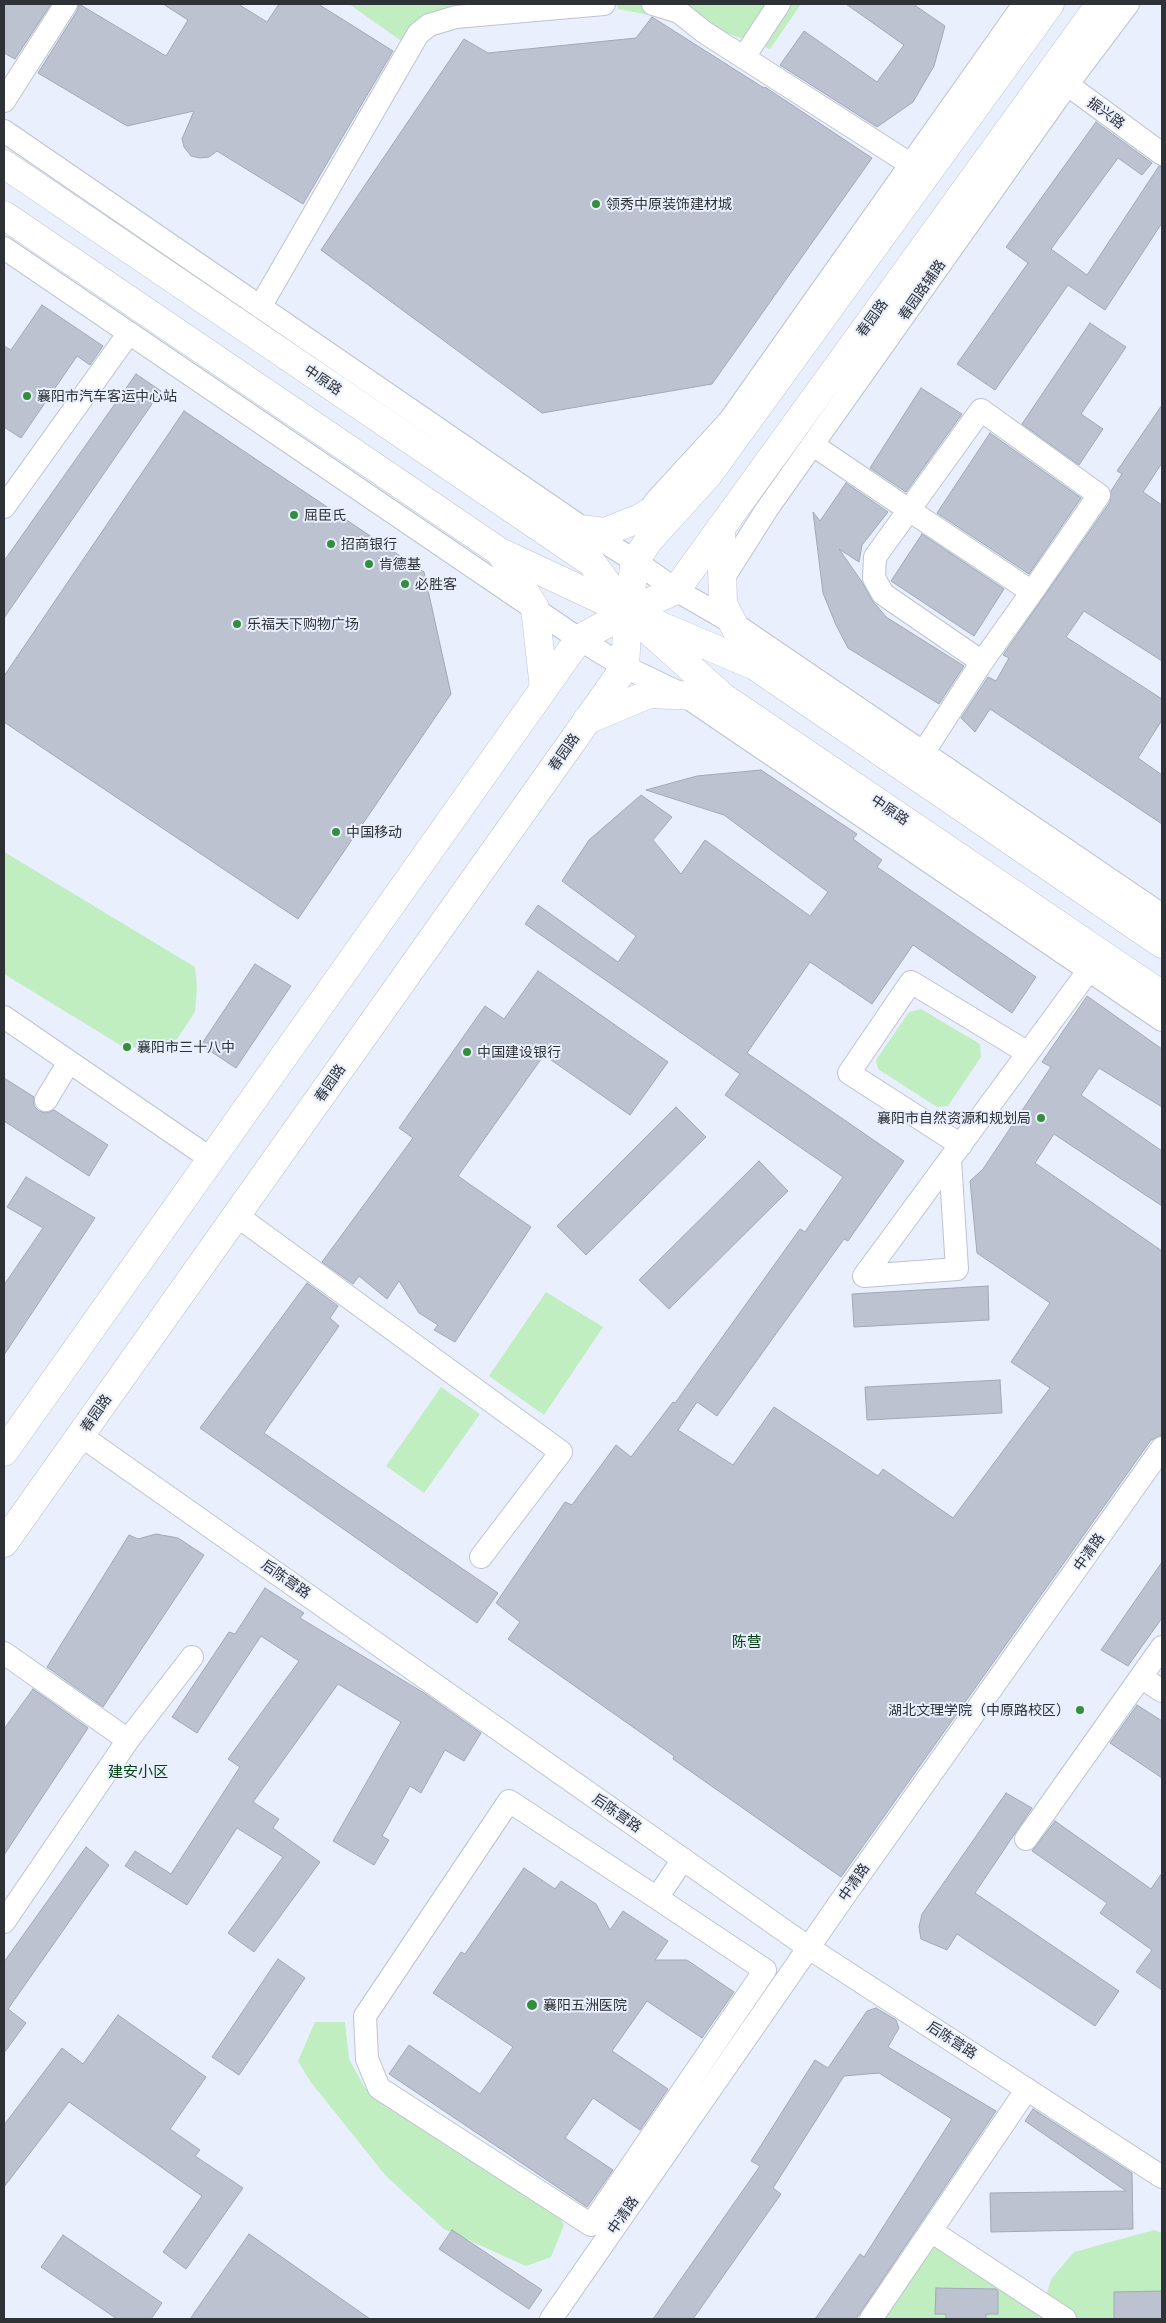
<!DOCTYPE html>
<html>
<head>
<meta charset="utf-8">
<style>
	body { margin:0 }
	#map { position:relative; width:1166px; height:2323px; overflow:hidden; background:#e9effd; font-family:Barlow,sans-serif }
	canvas { display:block }
	.frame { position:absolute; inset:0; border:5px solid #2e3136; pointer-events:none }
</style>
</head>
<body>
<div id="map">
<canvas width="1166" height="2323"></canvas>
<div class="frame"></div>
</div>
<script>
const ctx = document.querySelector('canvas').getContext('2d');
ctx.lineJoin = 'round';
function paint(path, color) { ctx.fillStyle = color; ctx.fill(path, 'evenodd'); }
const shape = rows => new Path2D(rows.map(r => 'M' + r).join(''));
function trace(path, color, width, dash) { ctx.strokeStyle = color; ctx.lineWidth = width; ctx.lineCap = dash ? 'butt' : 'round'; ctx.setLineDash(dash || []); ctx.stroke(path); }
function drawText(font, color, halo, rows, align = 'center') {
  ctx.font = font + ' Barlow,"Noto Sans SC",sans-serif'; ctx.lineWidth = 4; ctx.setLineDash([]); ctx.textBaseline = 'middle'; ctx.strokeStyle = halo; ctx.fillStyle = color; for (const [text, x, y, turn = 0] of rows) {
    ctx.save(); ctx.translate(x, y); ctx.rotate((+turn || 0) * Math.PI / 180); ctx.textAlign = isNaN(turn) ? turn : align; if (halo) ctx.strokeText(text, 0, 0); ctx.fillText(text, 0, 0); ctx.restore();
  }
}
paint(shape([
	[349,4,469,4,469,25,407,45],
	[617,4,801,4,770,49,711,27,618,9],
	[4,853,6,853,195,967,197,988,195,1012,177,1039,156,1047,125,1048,4,974],
	[921,1009,980,1044,981,1057,948,1106,937,1107,878,1069,876,1060,909,1012],
	[546,1292,603,1327,544,1415,489,1376],
	[441,1387,480,1414,424,1493,386,1466],
	[315,2022,345,2022,349,2059,365,2088,557,2213,564,2225,551,2257,526,2266,444,2229,386,2176,310,2081,298,2061],
	[1154,2230,1162,2233,1162,2319,1040,2319,1040,2316,1038,2319,871,2319,926,2239,1041,2313,1051,2279,1074,2252]
]), '#c0eec1');
const building = shape([
	[4,4,51,4,15,59,4,53,4,4],
	[79,4,166,56,188,20,163,4,238,4,267,22,279,4,318,4,393,51,303,204,217,151,209,157,200,158,191,156,184,147,182,139,194,111,127,126,38,73,77,11,79,4],
	[846,4,913,4,945,26,934,66,913,102,877,127,780,65,804,31,877,82,904,45,846,4],
	[652,17,764,88,765,87,872,158,712,384,542,413,321,250,464,39,488,53,636,38,652,17],
	[1096,122,1152,163,1142,175,1118,158,1051,249,1087,275,1159,166,1162,167,1162,223,1105,310,1068,285,995,390,957,364,1028,263,1006,247,1096,122],
	[42,305,103,346,90,365,77,356,21,438,4,427,4,346,11,350,42,305],
	[1090,323,1126,347,1081,414,1103,429,1079,465,1022,424,1090,323],
	[136,374,161,391,4,618,4,561,136,374],
	[921,388,962,414,906,492,870,468,921,388],
	[1162,405,1162,463,1143,492,1162,505,1162,661,1084,611,1066,637,1162,699,1162,720,1138,758,1162,775,1162,824,990,709,975,732,961,718,988,677,996,681,1009,658,1003,655,1110,502,1111,491,1122,474,1117,471,1162,405],
	[184,411,424,572,451,694,298,919,4,722,4,676,184,411],
	[990,433,1081,498,1029,574,937,513,990,433],
	[846,483,888,512,862,545,859,562,839,549,862,582,872,600,886,617,964,666,939,704,848,648,836,625,823,593,813,512,820,521,846,483],
	[922,534,1004,589,974,636,891,581,922,534],
	[761,770,857,834,853,839,882,860,877,867,1036,977,1012,1013,913,945,872,1004,810,962,747,1053,904,1161,848,1241,844,1239,717,1416,697,1402,678,1430,733,1465,774,1407,878,1476,883,1469,953,1518,1050,1388,1011,1362,1050,1303,977,1253,970,1181,983,1169,1051,1067,1042,1062,1087,996,1162,1049,1162,1107,1099,1068,1081,1095,1162,1151,1162,1206,1054,1134,1035,1163,1162,1251,1162,1435,1151,1440,841,1877,673,1759,674,1756,508,1639,520,1622,496,1603,565,1502,572,1505,616,1445,631,1457,673,1402,675,1403,800,1229,805,1232,843,1177,725,1095,740,1074,525,924,538,905,618,962,636,936,562,881,589,840,641,795,672,817,653,840,681,874,705,840,810,916,828,892,724,815,646,790,697,776,761,770],
	[255,964,291,986,236,1068,201,1045,255,964],
	[538,971,668,1062,630,1115,544,1055,458,1176,531,1227,455,1342,434,1330,438,1325,419,1313,399,1281,387,1299,359,1276,353,1284,322,1262,413,1138,399,1128,485,1006,504,1019,538,971],
	[4,1078,34,1097,34,1106,39,1111,46,1113,54,1110,108,1145,89,1176,4,1121,4,1078],
	[676,1107,706,1137,586,1255,557,1226,676,1107],
	[759,1161,788,1191,669,1309,639,1280,759,1161],
	[26,1177,95,1218,4,1355,4,1285,43,1228,7,1207,26,1177],
	[307,1283,338,1306,330,1318,339,1326,264,1433,498,1593,477,1623,200,1428,307,1283],
	[988,1286,989,1320,854,1327,852,1294,988,1286],
	[1000,1380,1002,1413,867,1420,865,1387,1000,1380],
	[156,1534,178,1538,204,1555,103,1707,47,1667,129,1535,138,1539,156,1534],
	[1162,1562,1162,1618,1128,1666,1101,1650,1162,1562],
	[265,1588,304,1613,300,1618,424,1693,481,1733,464,1761,445,1750,421,1793,410,1786,382,1836,389,1840,374,1865,333,1841,401,1722,338,1684,253,1802,279,1819,273,1828,320,1862,254,1952,228,1933,283,1857,237,1828,187,1905,125,1866,135,1851,171,1874,240,1767,228,1759,299,1661,261,1636,197,1733,172,1717,229,1632,235,1634,265,1588],
	[33,1689,88,1728,4,1855,4,1729,33,1689],
	[1137,1705,1162,1721,1162,1778,1110,1743,1137,1705],
	[1006,1793,1032,1808,975,1893,1119,1991,1095,2026,957,1934,947,1950,921,1939,919,1927,922,1914,1006,1793],
	[1055,1821,1151,1889,1162,1873,1162,1990,1136,1972,1152,1950,1100,1913,1107,1903,1032,1851,1055,1821],
	[86,1847,109,1865,8,2009,26,2023,4,2053,4,1962,86,1847],
	[524,1868,555,1889,561,1881,596,1904,610,1930,623,1911,668,1941,655,1960,687,1960,734,1992,702,2038,647,2001,612,2051,668,2089,640,2130,593,2098,565,2138,613,2170,587,2207,389,2074,409,2045,480,2094,513,2047,433,1993,461,1952,465,1954,524,1868],
	[278,1959,305,1978,239,2075,212,2057,278,1959],
	[876,2008,896,2020,899,2028,888,2047,996,2111,856,2319,815,2319,860,2254,864,2257,952,2119,879,2073,844,2076,773,2188,781,2194,693,2319,653,2319,760,2166,751,2161,815,2060,828,2068,867,2011,876,2008],
	[118,2015,206,2077,170,2129,200,2150,195,2156,243,2188,186,2269,163,2252,202,2196,69,2102,4,2187,4,2125,62,2048,83,2064,118,2015],
	[1033,2109,1132,2173,1133,2229,991,2232,990,2193,1126,2191,1025,2121,1033,2109],
	[452,2230,542,2290,529,2309,439,2249,452,2230],
	[249,2234,370,2319,190,2319,249,2234],
	[63,2235,162,2303,151,2319,117,2319,41,2267,63,2235],
	[936,2288,996,2289,998,2291,998,2314,986,2314,986,2319,946,2319,946,2314,935,2314,936,2288],
	[1162,2291,1162,2319,1114,2319,1114,2292,1162,2291]
]);
paint(building, '#bcc2cf');
trace(building, '#a2a8b5', 1);
const minor = shape([
	[653,4,679,12,704,32,910,164],
	[744,57,779,4],
	[1057,77,1162,154],
	[4,101,66,4],
	[4,131,584,529,635,561,676,590,733,623,1162,915],
	[4,248,579,639,625,667,684,695,1162,1020],
	[260,307,418,34,429,25,456,17,604,4],
	[813,445,909,510,875,557,874,578,883,594,982,662,1032,592,1099,495,981,410,909,510,1032,592],
	[654,503,730,420,1024,4],
	[4,507,129,333],
	[722,580,767,509,1067,85,1128,4],
	[923,753,982,662],
	[4,1017,211,1159],
	[46,1100,69,1062],
	[961,1145,849,1073,911,982,1028,1053],
	[950,1159,957,1269,864,1276,1089,970],
	[236,1215,561,1452,481,1557],
	[80,1435,809,1948,1162,2177],
	[4,1653,128,1740,4,1922],
	[1141,1677,1162,1691],
	[128,1740,192,1657],
	[1026,1839,1162,1647],
	[657,1898,765,1970,591,2225,379,2088,367,2059,365,2016,509,1801,657,1898,683,1859],
	[931,2231,1065,2319],
	[551,2319,843,1898,1162,1448],
	[871,2319,1027,2089]
]);
const major = shape([
	[4,164,592,563,628,612,755,666,1162,944],
	[4,215,500,552,628,612,723,697,1162,995],
	[538,524,605,532,640,518,680,493],
	[721,527,723,604,755,666],
	[500,552,535,608,544,689],
	[587,720,649,694,723,697],
	[4,1452,579,639,628,612,635,561,649,540,708,475,1050,4],
	[4,1543,625,667,628,612,676,590,1100,4]
]);
trace(minor, '#bdc3d0', 24);
trace(major, '#bdc3d0', 29);
trace(minor, '#fff', 22);
trace(major, '#fff', 28);
for (const [x, y, r, color] of [
	[596,204,5,"#348e3f"],
	[27,396,5,"#348e3f"],
	[294,515,5,"#348e3f"],
	[331,544,5,"#348e3f"],
	[369,564,5,"#348e3f"],
	[405,584,5,"#348e3f"],
	[237,624,5,"#348e3f"],
	[336,832,5,"#348e3f"],
	[127,1047,5,"#348e3f"],
	[467,1052,5,"#348e3f"],
	[1041,1118,5,"#348e3f"],
	[1080,1710,5,"#348e3f"],
	[532,2005,6,"#348e3f"]
]) { const dot = new Path2D(); dot.arc(x, y, r, 0, 2 * Math.PI); ctx.fillStyle = color; ctx.fill(dot); trace(dot, '#e9effd', 2); }
drawText('14px', '#2e3136', '#e9effd', [
	["振兴路",1106,113,36],
	["春园路辅路",922,290,-55],
	["春园路",872,318,-54],
	["中原路",323,380,34],
	["春园路",564,752,-55],
	["中原路",890,810,34],
	["春园路",330,1083,-55],
	["春园路",96,1413,-55],
	["中清路",1089,1552,-55],
	["后陈营路",286,1579,35],
	["后陈营路",617,1813,35],
	["中清路",854,1882,-55],
	["后陈营路",952,2040,33],
	["中清路",623,2215,-55]
]);
drawText('14px', '#2e3136', '#e9effd', [
	["领秀中原装饰建材城",606,204],
	["襄阳市汽车客运中心站",37,396],
	["屈臣氏",304,515],
	["招商银行",341,544],
	["肯德基",379,564],
	["必胜客",415,584],
	["乐福天下购物广场",247,624],
	["中国移动",346,832],
	["襄阳市三十八中",137,1047],
	["中国建设银行",477,1052],
	["襄阳市自然资源和规划局",1031,1118,"right"],
	["湖北文理学院（中原路校区）",1070,1710,"right"],
	["襄阳五洲医院",543,2005]
], 'left');
drawText('15px', '#01410f', '#e9effd', [
	["陈营",747,1642],
	["建安小区",138,1772]
]);
</script>
</body>
</html>
